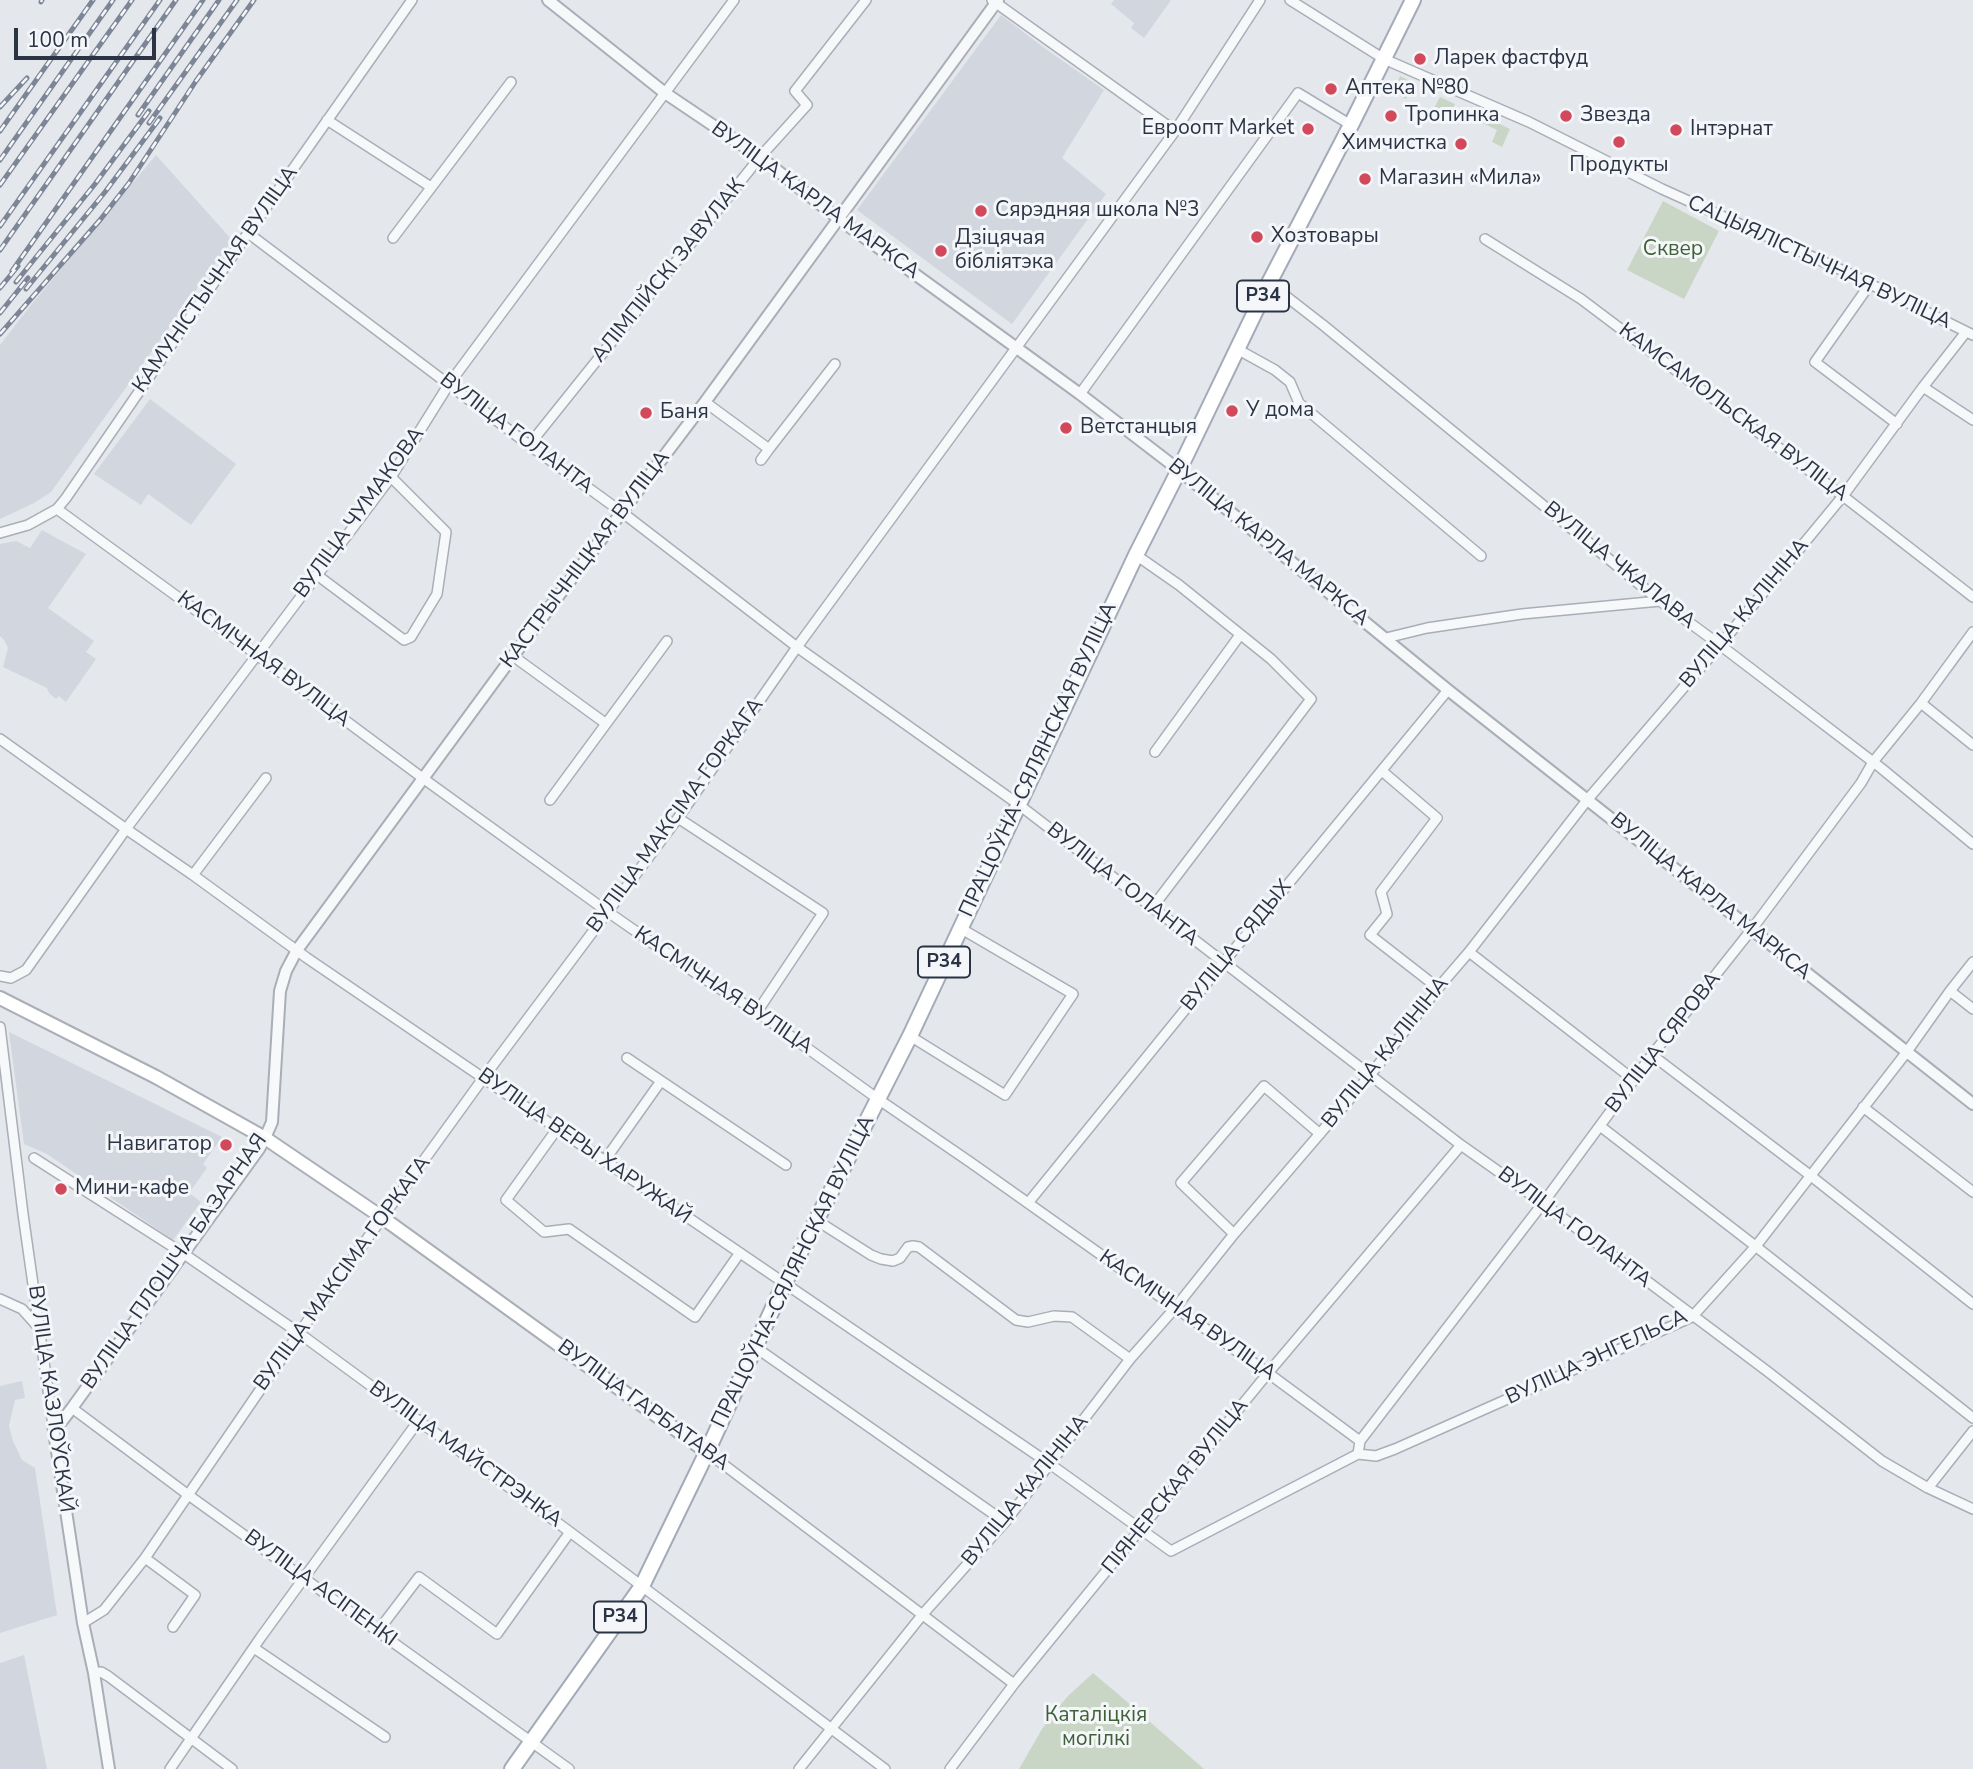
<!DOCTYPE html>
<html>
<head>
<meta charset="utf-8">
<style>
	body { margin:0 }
	#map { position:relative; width:1973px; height:1769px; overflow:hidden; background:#e4e7ec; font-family:"Nunito Sans",sans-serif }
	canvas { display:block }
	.scale { position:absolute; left:14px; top:28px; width:142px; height:32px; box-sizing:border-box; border:4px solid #2b3445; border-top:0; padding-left:9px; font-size:21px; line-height:24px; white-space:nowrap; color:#2b3445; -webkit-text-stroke:5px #f4f6f9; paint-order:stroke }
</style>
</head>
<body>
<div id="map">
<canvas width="1973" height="1769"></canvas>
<div class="scale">100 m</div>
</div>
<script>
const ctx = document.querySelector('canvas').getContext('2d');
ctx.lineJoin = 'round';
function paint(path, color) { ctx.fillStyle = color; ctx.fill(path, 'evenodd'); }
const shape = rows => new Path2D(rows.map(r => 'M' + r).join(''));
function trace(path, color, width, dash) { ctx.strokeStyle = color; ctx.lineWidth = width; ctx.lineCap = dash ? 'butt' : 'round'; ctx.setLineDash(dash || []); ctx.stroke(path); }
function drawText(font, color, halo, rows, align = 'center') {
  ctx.font = font + ' "Nunito Sans",sans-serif'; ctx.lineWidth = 6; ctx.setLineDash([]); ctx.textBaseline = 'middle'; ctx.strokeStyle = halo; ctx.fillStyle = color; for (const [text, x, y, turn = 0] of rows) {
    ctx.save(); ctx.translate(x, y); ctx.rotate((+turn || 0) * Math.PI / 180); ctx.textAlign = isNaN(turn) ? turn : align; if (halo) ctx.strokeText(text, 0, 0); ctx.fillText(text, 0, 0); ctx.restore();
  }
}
paint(shape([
	[1114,0,1171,0,1144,38,1131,28,1134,23,1111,4],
	[1001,15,1043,47,1104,90,1062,158,1106,194,1012,324,857,210],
	[156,155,232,240,51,492,34,503,0,519,0,345,31,305],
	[150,399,236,464,191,525,148,494,141,505,94,474],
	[42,530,86,554,48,608,94,641,86,652,96,659,66,702,59,696,56,699,49,693,47,688,3,667,8,648,4,640,0,636,0,544,16,541,30,548],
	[9,1032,222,1137,203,1164,207,1168,189,1193,201,1202,173,1240,47,1154,24,1144],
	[22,1381,25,1398,15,1400,9,1426,13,1441,22,1460,35,1468,57,1615,0,1633,0,1386],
	[24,1655,47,1769,0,1769,0,1663]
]), '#d2d6de');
paint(shape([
	[1400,76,1414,83,1406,99,1393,93],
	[1440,97,1455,104,1448,118,1433,110],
	[1467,108,1510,129,1502,147,1492,142,1497,130,1464,114],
	[1663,201,1719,231,1684,299,1627,270],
	[1093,1673,1118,1694,1204,1769,1019,1769,1042,1729,1057,1709,1068,1696]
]), '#c9d6c5');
const minor = shape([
	[992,0,1175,131],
	[1290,0,1384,59,1529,122,1662,189,1846,272,1973,335],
	[327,120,431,187],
	[248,233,529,445,623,513,797,647,1018,804,1461,1145,1543,1203,1767,1371,1882,1461,1928,1488,1973,1509],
	[393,238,511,82],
	[1485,239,1581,299,1843,496,1973,597],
	[1269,283,1323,325,1660,601,1720,645,1881,768,1973,844],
	[1870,284,1815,362,1897,424],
	[1237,349,1275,370,1290,382,1299,403,1481,556],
	[1923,387,1973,420],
	[1080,394,1298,93,1351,125],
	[705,402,769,449,835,364],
	[529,445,760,157,807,105,795,91,866,0],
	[761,460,769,449],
	[57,509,256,654,424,779,608,912,700,976,757,1012,878,1099,970,1162,1268,1373,1360,1441],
	[0,533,28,525,57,509,66,498,248,233,412,0],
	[1136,555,1179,585,1271,659,1311,699,1152,908],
	[317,575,404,640,411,637,437,594,446,532,391,477],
	[1386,638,1427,628,1522,614,1660,601],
	[513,656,605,723],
	[1921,703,1973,745],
	[0,739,126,829,193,875,307,958,1050,1464,1171,1551,1358,1454,1376,1456,1395,1449,1692,1317,1756,1246,1906,1053,1950,991,1973,962],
	[1155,752,1240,635],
	[1382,771,1437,818,1381,892,1387,914,1370,935,1438,988],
	[550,800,667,641],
	[678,818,823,913,757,1012],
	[193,875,266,778],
	[1469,952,1634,1080],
	[0,976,11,978,26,970,126,829,391,477,449,384,734,0],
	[1950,991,1973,1009],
	[0,1027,23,1214,53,1425],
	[910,1036,1005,1095,1073,994,960,928],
	[1652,1055,1811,1176,1973,1304],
	[627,1058,786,1165],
	[1863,1107,1973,1192],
	[1600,1126,1754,1245,1973,1418],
	[557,1129,506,1200,544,1232,569,1229,695,1317,739,1254],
	[34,1158,184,1254,299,1333,570,1532,885,1769],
	[605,1160,661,1081],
	[1028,1203,1223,963,1448,690],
	[816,1220,871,1255,881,1259,893,1261,900,1258,908,1247,913,1246,919,1247,1016,1320,1028,1322,1054,1316,1072,1317,1130,1359],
	[1234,1234,1181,1183,1264,1086,1320,1134],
	[0,1299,22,1309,39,1328],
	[755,1347,1005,1522],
	[72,1408,187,1494,569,1769],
	[707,1452,1014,1684],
	[1358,1454,1360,1441,1543,1203,1652,1055,1752,929,1861,783,1873,762,1921,703,1973,632],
	[1928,1488,1973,1431],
	[145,1558,195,1595,173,1627],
	[83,1623,104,1610,145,1558,299,1333,484,1077,678,818,797,647,1175,131,1260,0],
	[378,1631,419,1577,497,1634,570,1532],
	[254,1648,385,1737],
	[94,1673,101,1672,108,1676,232,1769],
	[170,1769,261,1637,419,1420],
	[799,1769,923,1614,1005,1522,1130,1359,1175,1308,1234,1234,1371,1074,1438,988,1469,952,1588,799,1720,645,1843,496,1923,387,1966,332],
	[950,1769,1014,1684,1268,1373,1461,1145]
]);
const tertiary = shape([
	[548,0,665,93,760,157,839,219,1080,394,1179,470,1448,690,1973,1104],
	[109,1769,94,1673,83,1623,53,1425,62,1421,72,1408,259,1149,265,1138,272,1122,280,991,286,971,297,950,513,656,705,402,998,0]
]);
const secondary = shape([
	[0,998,156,1077,265,1138,383,1218,707,1452]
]);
const primary = shape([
	[512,1769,642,1586,707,1452,784,1284,910,1036,1136,555,1179,470,1269,283,1351,125,1413,0]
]);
trace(minor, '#a9aeb7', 12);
trace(tertiary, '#a9aeb7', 14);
trace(secondary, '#a9aeb7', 16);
trace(primary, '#a3abb8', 18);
trace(minor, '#f7f8fa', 9);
trace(tertiary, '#f7f8fa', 10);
trace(secondary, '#fff', 12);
trace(primary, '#fff', 14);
const rail = shape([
	[41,2,42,0],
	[0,107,27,78],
	[138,115,219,0],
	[149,123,237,0],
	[0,131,93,0],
	[0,160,113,0],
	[0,185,132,0],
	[0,226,160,0],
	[0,250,176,0],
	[12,271,203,0],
	[16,282,95,184,149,111],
	[0,288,18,266],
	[26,289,105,192,160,118],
	[0,313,28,278],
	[0,334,100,220,129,183,196,81,254,0]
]);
trace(rail, '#7d8696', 5);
trace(rail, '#f4f6f9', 2.5, [8]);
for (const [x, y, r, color] of [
	[1420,59,7,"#d1495b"],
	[1331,89,7,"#d1495b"],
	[1391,116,7,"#d1495b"],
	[1566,116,7,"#d1495b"],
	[1308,129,7,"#d1495b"],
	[1676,130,7,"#d1495b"],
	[1619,142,7,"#d1495b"],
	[1461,144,7,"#d1495b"],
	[1365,179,7,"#d1495b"],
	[981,211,7,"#d1495b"],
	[1257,237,7,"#d1495b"],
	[941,251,7,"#d1495b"],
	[1232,411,7,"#d1495b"],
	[646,413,7,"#d1495b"],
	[1066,428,7,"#d1495b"],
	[226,1145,7,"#d1495b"],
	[61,1189,7,"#d1495b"]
]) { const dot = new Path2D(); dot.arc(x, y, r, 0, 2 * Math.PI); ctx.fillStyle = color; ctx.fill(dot); trace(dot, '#f4f6f9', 2.5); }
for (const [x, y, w] of [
	[1263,296,52],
	[944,962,52],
	[620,1617,52]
]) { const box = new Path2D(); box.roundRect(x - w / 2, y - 15.5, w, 31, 5); ctx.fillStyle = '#f4f6f9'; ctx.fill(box); trace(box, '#2b3445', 2); }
drawText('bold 19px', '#2b3445', null, [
	["Р34",1263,296],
	["Р34",944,962],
	["Р34",620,1617]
]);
drawText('21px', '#2b3445', '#f4f6f9', [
	["Ларек фастфуд",1434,59],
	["Аптека №80",1345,89],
	["Тропинка",1405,116],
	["Звезда",1580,116],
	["Евроопт Market",1294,129,"right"],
	["Інтэрнат",1690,130],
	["Химчистка",1447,144,"right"],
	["Продукты",1619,166,"center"],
	["Магазин «Мила»",1379,179],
	["Сярэдняя школа №3",995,211],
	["Хозтовары",1271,237],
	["Дзіцячая",955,239],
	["бібліятэка",955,263],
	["У дома",1246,411],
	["Баня",660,413],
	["Ветстанцыя",1080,428],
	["Навигатор",212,1145,"right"],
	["Мини-кафе",75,1189]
], 'left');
drawText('21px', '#2b3445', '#f4f6f9', [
	["ВУЛІЦА КАРЛА МАРКСА",815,201,36],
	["САЦЫЯЛІСТЫЧНАЯ ВУЛІЦА",1819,263,25],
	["АЛІМПІЙСКІ ЗАВУЛАК",669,271,-51],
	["КАМУНІСТЫЧНАЯ ВУЛІЦА",216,280,-55],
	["КАМСАМОЛЬСКАЯ ВУЛІЦА",1733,413,37],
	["ВУЛІЦА ГОЛАНТА",516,434,37],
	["ВУЛІЦА ЧУМАКОВА",360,513,-54],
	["ВУЛІЦА КАРЛА МАРКСА",1268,543,39],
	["КАСТРЫЧНІЦКАЯ ВУЛІЦА",586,560,-53],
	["ВУЛІЦА ЧКАЛАВА",1619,566,39],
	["ВУЛІЦА КАЛІНІНА",1745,614,-50],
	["КАСМІЧНАЯ ВУЛІЦА",263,660,37],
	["ПРАЦОЎНА-СЯЛЯНСКАЯ ВУЛІЦА",1039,760,-65],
	["ВУЛІЦА МАКСІМА ГОРКАГА",676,816,-54],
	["ВУЛІЦА ГОЛАНТА",1122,885,38],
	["ВУЛІЦА КАРЛА МАРКСА",1710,897,39],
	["ВУЛІЦА СЯДЫХ",1237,946,-51],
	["КАСМІЧНАЯ ВУЛІЦА",723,991,34],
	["ВУЛІЦА СЯРОВА",1664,1043,-52],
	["ВУЛІЦА КАЛІНІНА",1386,1053,-51],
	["ВУЛІЦА ВЕРЫ ХАРУЖАЙ",584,1147,35],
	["ВУЛІЦА ГОЛАНТА",1574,1228,37],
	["ВУЛІЦА ПЛОШЧА БАЗАРНАЯ",175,1262,-55],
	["ПРАЦОЎНА-СЯЛЯНСКАЯ ВУЛІЦА",794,1272,-64],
	["ВУЛІЦА МАКСІМА ГОРКАГА",343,1274,-54],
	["КАСМІЧНАЯ ВУЛІЦА",1187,1316,35],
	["ВУЛІЦА ЭНГЕЛЬСА",1597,1358,-25],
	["ВУЛІЦА КАЗЛОЎСКАЙ",50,1399,82],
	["ВУЛІЦА ГАРБАТАВА",643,1406,36],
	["ВУЛІЦА МАЙСТРЭНКА",465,1455,36],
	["ПІЯНЕРСКАЯ ВУЛІЦА",1176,1487,-51],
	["ВУЛІЦА КАЛІНІНА",1026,1491,-51],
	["ВУЛІЦА АСІПЕНКІ",320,1589,36]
]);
drawText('21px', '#3f6138', '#f4f6f9', [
	["Сквер",1673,250],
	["Каталіцкія",1096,1716],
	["могілкі",1096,1740]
]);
</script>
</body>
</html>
